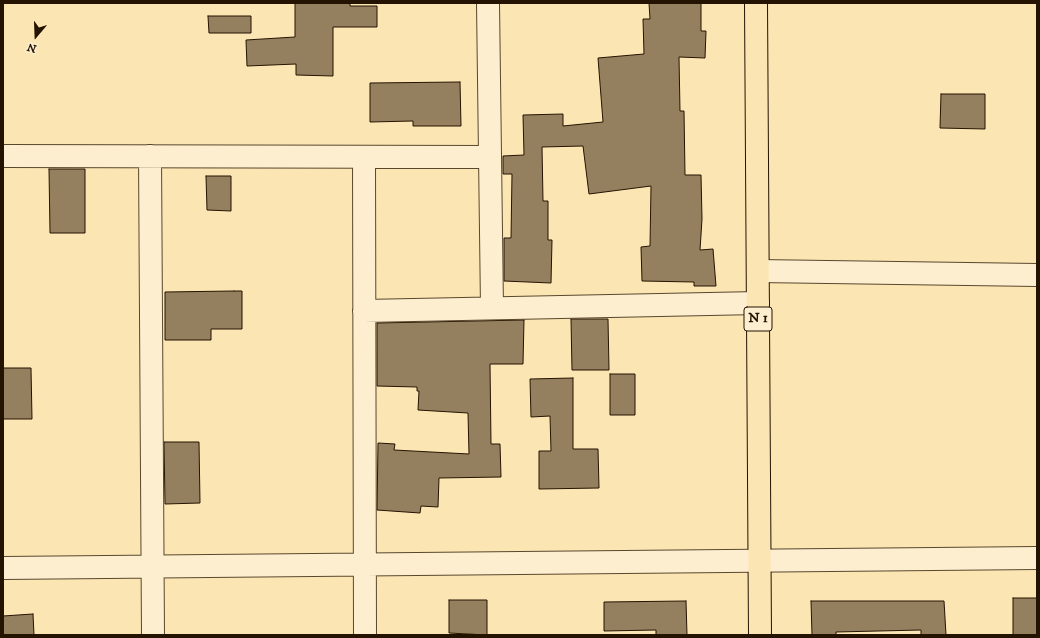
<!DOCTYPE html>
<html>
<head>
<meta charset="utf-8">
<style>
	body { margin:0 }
	#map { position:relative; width:1040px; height:638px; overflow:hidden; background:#fae5b3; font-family:"IM FELL DW Pica",serif }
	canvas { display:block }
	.frame { position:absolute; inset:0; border:4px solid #251302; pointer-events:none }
	.north { position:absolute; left:16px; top:16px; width:40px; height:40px; -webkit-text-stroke:3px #fceece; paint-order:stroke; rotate:199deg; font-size:11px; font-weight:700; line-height:16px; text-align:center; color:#251302 }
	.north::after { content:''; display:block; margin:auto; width:14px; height:18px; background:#251302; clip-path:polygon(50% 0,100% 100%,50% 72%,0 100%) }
</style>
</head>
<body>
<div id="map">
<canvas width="1040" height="638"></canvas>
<div class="frame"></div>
<div class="north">N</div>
</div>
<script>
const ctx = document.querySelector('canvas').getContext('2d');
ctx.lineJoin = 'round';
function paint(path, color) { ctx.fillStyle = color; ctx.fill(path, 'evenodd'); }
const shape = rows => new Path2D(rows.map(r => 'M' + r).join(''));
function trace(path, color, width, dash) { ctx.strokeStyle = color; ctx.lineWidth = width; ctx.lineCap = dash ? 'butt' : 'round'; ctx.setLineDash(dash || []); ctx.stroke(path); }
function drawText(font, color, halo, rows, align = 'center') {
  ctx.font = font + ' "IM FELL DW Pica",serif'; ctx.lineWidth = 3.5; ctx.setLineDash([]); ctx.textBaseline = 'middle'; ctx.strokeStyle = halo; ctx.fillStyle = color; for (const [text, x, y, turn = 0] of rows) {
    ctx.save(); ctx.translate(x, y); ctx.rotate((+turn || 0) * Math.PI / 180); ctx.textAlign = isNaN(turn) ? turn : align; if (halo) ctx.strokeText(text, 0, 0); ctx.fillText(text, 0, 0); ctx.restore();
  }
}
const building = shape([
	[295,3,350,3,350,6,377,6,377,27,333,27,333,76,296,75,296,64,247,66,246,40,295,37,295,3],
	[649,3,701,3,701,31,706,31,705,58,679,57,680,111,684,111,685,175,701,175,702,219,700,250,713,249,716,286,694,286,694,282,642,281,641,247,650,246,651,186,589,194,583,146,542,147,543,201,548,201,548,240,552,240,551,283,504,281,504,238,511,238,512,174,503,174,503,156,524,155,523,115,563,114,563,126,603,122,598,58,644,54,643,19,650,19,649,3],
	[208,16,251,16,251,33,209,33,208,16],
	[460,82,461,126,413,126,413,121,370,122,370,83,460,82],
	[941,94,985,94,985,129,940,128,941,94],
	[49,169,85,169,85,233,50,233,49,169],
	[206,176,231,176,231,211,207,210,206,176],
	[234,291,242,291,242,329,211,329,211,340,165,340,165,292,234,291],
	[571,319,608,319,609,370,572,370,571,319],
	[524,320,523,364,490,364,491,444,500,444,501,477,439,478,438,507,421,506,420,513,377,510,378,443,395,444,394,450,469,454,468,413,418,410,419,391,417,391,417,387,377,386,377,323,524,320],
	[3,368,31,368,32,419,3,419,3,368],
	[610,374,635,374,635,415,610,415,610,374],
	[573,378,573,449,598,449,599,488,539,489,539,451,551,451,550,416,531,417,530,379,573,378],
	[164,442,199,442,200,503,165,504,164,442],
	[1013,598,1037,598,1037,635,1013,635,1013,598],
	[449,600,487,600,487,635,449,633,449,600],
	[686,601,687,635,656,635,656,630,604,631,604,602,686,601],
	[811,601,944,601,946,635,921,635,921,630,836,632,836,635,812,635,811,601],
	[33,614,34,635,3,635,3,616,33,614]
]);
paint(building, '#94805e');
trace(building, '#251302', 1);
const minor = shape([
	[488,3,492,308],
	[3,156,490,157],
	[150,156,153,635],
	[364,157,365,635],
	[758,271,1037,275],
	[364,311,758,303],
	[3,568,1037,558]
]);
const highway = shape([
	[756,3,760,635]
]);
trace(minor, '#5a482e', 24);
trace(highway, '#251302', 24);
trace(minor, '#fceece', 22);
trace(highway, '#fae5b3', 22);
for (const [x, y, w] of [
	[758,319,28]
]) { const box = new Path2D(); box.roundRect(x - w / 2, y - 12, w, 24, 3); ctx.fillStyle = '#fceece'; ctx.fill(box); trace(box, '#251302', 1); }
drawText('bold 14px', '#251302', null, [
	["N 1",758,319]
]);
</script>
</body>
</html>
